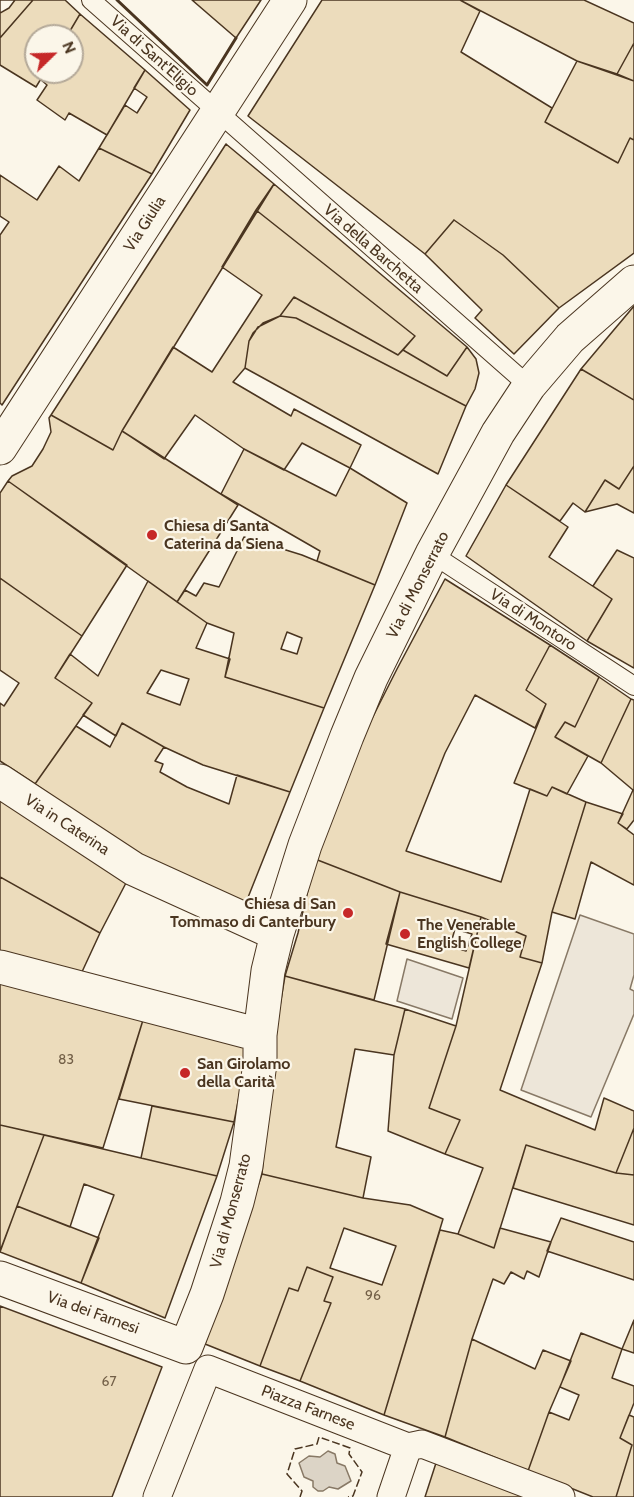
<!DOCTYPE html>
<html>
<head>
<meta charset="utf-8">
<style>
	body { margin:0 }
	#map { position:relative; width:634px; height:1497px; overflow:hidden; background:#fbf6e9; font-family:Cabin,sans-serif }
	canvas { display:block }
	.north { position:absolute; left:24px; top:24px; width:60px; height:60px; box-sizing:border-box; background:#fbf6e9; border:2px solid #b4a999; border-radius:50%; rotate:67deg; font-size:16px; font-weight:700; line-height:24px; text-align:center; color:#4a3520 }
	.north::after { content:''; display:block; margin:auto; width:21px; height:27px; background:#c62828; clip-path:polygon(50% 0,100% 100%,50% 72%,0 100%) }
</style>
</head>
<body>
<div id="map">
<canvas width="634" height="1497"></canvas>
<div class="north">N</div>
</div>
<script>
const ctx = document.querySelector('canvas').getContext('2d');
ctx.lineJoin = 'round';
function paint(path, color) { ctx.fillStyle = color; ctx.fill(path, 'evenodd'); }
const shape = rows => new Path2D(rows.map(r => 'M' + r).join(''));
function trace(path, color, width, dash) { ctx.strokeStyle = color; ctx.lineWidth = width; ctx.lineCap = dash ? 'butt' : 'round'; ctx.setLineDash(dash || []); ctx.stroke(path); }
function drawText(font, color, halo, rows, align = 'center') {
  ctx.font = font + ' Cabin,sans-serif'; ctx.lineWidth = 4.5; ctx.setLineDash([]); ctx.textBaseline = 'middle'; ctx.strokeStyle = halo; ctx.fillStyle = color; for (const [text, x, y, turn = 0] of rows) {
    ctx.save(); ctx.translate(x, y); ctx.rotate((+turn || 0) * Math.PI / 180); ctx.textAlign = isNaN(turn) ? turn : align; if (halo) ctx.strokeText(text, 0, 0); ctx.fillText(text, 0, 0); ctx.restore();
  }
}
const green = shape([
	[580,915,634,934,634,975,630,989,634,991,634,1014,591,1117,521,1090,580,915],
	[407,959,463,978,452,1019,397,1001,407,959]
]);
paint(green, '#ede6d9');
trace(green, '#887966', 1.5);
const water = shape([
	[328,1451,335,1454,337,1463,345,1466,351,1481,338,1489,329,1487,323,1491,318,1491,313,1487,313,1481,304,1477,299,1463,309,1456,320,1457,328,1451]
]);
paint(water, '#dcd4c6');
trace(water, '#887966', 1.5);
const building = shape([
	[0,0,33,0,0,38,0,0],
	[0,0,15,0,9,8,0,13,0,0],
	[33,0,65,0,80,14,67,36,36,36,36,72,45,72,36,87,0,65,0,38,33,0],
	[192,0,261,0,236,38,192,0],
	[322,0,460,0,480,11,461,52,552,108,545,122,618,163,630,138,634,140,634,253,559,308,503,255,454,220,425,254,248,116,322,0],
	[460,0,584,0,634,23,634,43,617,74,577,61,460,0],
	[80,14,145,70,107,135,69,113,65,120,37,100,47,85,40,79,45,72,72,72,72,36,67,36,80,14],
	[634,43,634,81,617,74,634,43],
	[577,61,634,81,634,140,630,138,618,163,545,122,577,61],
	[145,70,190,110,152,174,99,148,125,105,137,113,147,97,134,88,145,70],
	[226,144,274,184,122,431,113,450,51,415,226,144],
	[99,148,152,174,2,405,0,403,0,235,9,222,0,216,0,175,37,200,59,166,79,181,99,148],
	[274,184,467,347,447,376,403,350,415,336,256,210,274,184],
	[256,210,415,336,398,355,294,297,280,316,258,327,249,341,245,368,233,382,291,416,294,409,361,445,350,468,302,443,284,470,244,449,195,415,164,459,122,431,173,347,212,372,262,295,222,267,256,210],
	[454,220,503,255,559,308,514,354,475,318,482,310,425,254,454,220],
	[294,297,398,355,403,350,447,376,467,347,476,359,479,373,475,389,466,406,296,318,280,316,294,297],
	[634,306,634,400,581,369,634,306],
	[280,316,296,318,466,406,438,474,245,368,249,341,253,333,263,323,280,316],
	[581,369,634,400,634,466,619,489,605,480,585,512,573,503,560,521,506,485,581,369],
	[51,415,113,450,122,431,238,505,177,602,8,481,12,476,32,466,43,449,51,432,49,418,51,415],
	[244,449,336,496,350,468,407,503,375,585,317,561,320,551,221,494,244,449],
	[634,466,634,513,617,504,585,512,605,480,619,489,634,466],
	[8,481,127,565,82,636,0,578,0,493,8,481],
	[506,485,568,527,549,557,612,599,587,641,466,556,506,485],
	[244,537,302,555,375,585,324,708,225,677,234,633,207,623,177,602,185,590,196,596,204,583,219,587,244,537],
	[287,632,302,638,297,654,281,649,287,632],
	[617,550,634,558,634,668,587,641,612,599,593,586,617,550],
	[0,578,82,636,55,678,92,703,35,784,0,761,0,703,4,706,19,683,0,670,0,578],
	[445,579,550,645,526,690,546,704,535,728,475,695,445,753,406,851,501,882,530,789,547,796,552,787,586,802,552,912,542,963,520,957,526,936,481,917,400,892,315,859,354,754,397,669,445,579],
	[148,581,207,623,196,648,230,659,225,677,324,708,290,792,203,765,164,747,122,723,116,736,83,715,92,703,55,678,70,654,98,676,148,581],
	[161,670,189,679,180,705,147,693,161,670],
	[550,645,599,677,575,727,565,722,555,737,588,756,567,794,552,787,547,796,514,783,546,704,526,690,550,645],
	[599,677,631,699,601,763,555,737,565,722,575,727,599,677],
	[631,699,634,700,634,820,627,829,618,823,633,790,601,763,631,699],
	[122,723,164,747,155,761,163,764,160,772,187,787,229,804,237,775,290,792,245,905,163,872,35,784,76,726,110,747,122,723],
	[0,800,127,881,100,933,0,877,0,800],
	[586,802,623,814,618,823,634,835,634,885,591,862,575,919,552,912,586,802],
	[315,859,400,892,374,1000,285,976,298,933,315,859],
	[0,877,100,933,81,974,0,953,0,877],
	[400,892,481,917,469,968,386,944,400,892],
	[481,917,526,936,520,957,542,963,500,1090,595,1130,604,1098,634,1111,634,1128,616,1173,526,1145,494,1248,458,1234,483,1168,445,1154,460,1120,429,1108,456,1026,481,917],
	[455,929,472,934,466,951,450,946,455,929],
	[285,976,405,1009,394,1055,355,1049,336,1147,371,1157,363,1198,262,1174,272,1054,285,976],
	[0,981,143,1020,103,1148,0,1125,0,981],
	[405,1009,456,1026,429,1108,460,1120,445,1154,388,1131,394,1055,405,1009],
	[143,1020,249,1047,234,1122,119,1099,143,1020],
	[152,1106,234,1122,217,1176,141,1158,152,1106],
	[0,1125,44,1135,0,1251,0,1125],
	[634,1128,634,1175,616,1173,634,1128],
	[44,1135,217,1176,165,1318,81,1283,114,1195,84,1184,70,1227,17,1206,44,1135],
	[526,1145,616,1173,634,1175,634,1225,513,1188,526,1145],
	[262,1174,363,1198,410,1205,443,1219,384,1415,300,1381,331,1303,324,1301,333,1277,307,1267,298,1291,289,1288,260,1366,205,1344,262,1174],
	[344,1228,396,1246,382,1285,330,1268,344,1228],
	[17,1206,99,1238,81,1283,0,1252,17,1206],
	[561,1218,634,1242,634,1280,547,1251,561,1218],
	[500,1228,551,1242,539,1277,527,1271,524,1279,511,1272,504,1284,493,1279,472,1339,445,1437,384,1415,440,1230,458,1234,494,1248,500,1228],
	[307,1267,333,1277,324,1301,331,1303,300,1381,260,1366,289,1288,298,1291,307,1267],
	[0,1306,162,1367,112,1497,0,1497,0,1306],
	[634,1320,634,1353,622,1349,634,1320],
	[581,1333,622,1349,612,1378,634,1386,634,1403,620,1438,632,1445,616,1497,593,1497,528,1471,549,1412,569,1420,579,1395,560,1387,581,1333],
	[472,1339,535,1369,543,1350,571,1361,549,1412,528,1471,445,1437,472,1339],
	[629,1415,634,1417,634,1497,616,1497,632,1445,620,1438,629,1415],
	[436,1463,528,1497,425,1497,436,1463]
]);
paint(building, '#ecdcbc');
trace(building, '#4a3520', 1.5);
const service = shape([
	[91,0,529,386],
	[432,554,634,686]
]);
const pedestrian = shape([
	[157,1497,208,1369,408,1447],
	[391,1497,408,1447,422,1444,561,1497]
]);
const minor = shape([
	[0,448,290,0],
	[0,781,134,869,277,934],
	[0,967,260,1035],
	[0,1278,186,1347,207,1294,237,1202,246,1166,260,1063,260,1035,268,971,277,934,305,845,347,736,371,678,432,554,498,433,529,386,570,338,634,282]
]);
trace(service, '#4a3520', 20);
trace(pedestrian, '#4a3520', 29);
trace(minor, '#4a3520', 35);
trace(service, '#fbf6e9', 18);
trace(pedestrian, '#fbf6e9', 27);
trace(minor, '#fbf6e9', 33);
trace(shape([
	[300,1497,302,1491,287,1474,295,1449,317,1444,319,1437,350,1448,349,1454,362,1472,353,1496,348,1497]
]), '#4a3520', 1.5, [8, 3]);
trace(shape([
	[117,0,207,85,236,38]
]), '#4a3520', 3);
for (const [x, y, r, color] of [
	[152,535,6,"#c62828"],
	[348,913,6,"#c62828"],
	[405,934,6,"#c62828"],
	[185,1073,6,"#c62828"]
]) { const dot = new Path2D(); dot.arc(x, y, r, 0, 2 * Math.PI); ctx.fillStyle = color; ctx.fill(dot); trace(dot, '#fbf6e9', 2); }
drawText('14px', '#725f47', null, [
	["83",66,1060],
	["96",373,1296],
	["67",109,1382]
]);
drawText('16px', '#4a3520', '#fbf6e9', [
	["Via di Sant'Eligio",154,56,42],
	["Via Giulia",145,224,-57],
	["Via della Barchetta",373,249,41],
	["Via di Monserrato",418,585,-63],
	["Via di Montoro",533,620,33],
	["Via in Caterina",67,825,33],
	["Via di Monserrato",231,1211,-75],
	["Via dei Farnesi",93,1313,20],
	["Piazza Farnese",308,1408,21]
]);
drawText('bold 16px', '#4a3520', '#fbf6e9', [
	["Chiesa di Santa",164,526],
	["Caterina da Siena",164,544],
	["Chiesa di San",336,904,"right"],
	["Tommaso di Canterbury",336,922,"right"],
	["The Venerable",417,925],
	["English College",417,943],
	["San Girolamo",197,1064],
	["della Carità",197,1082]
], 'left');
</script>
</body>
</html>
